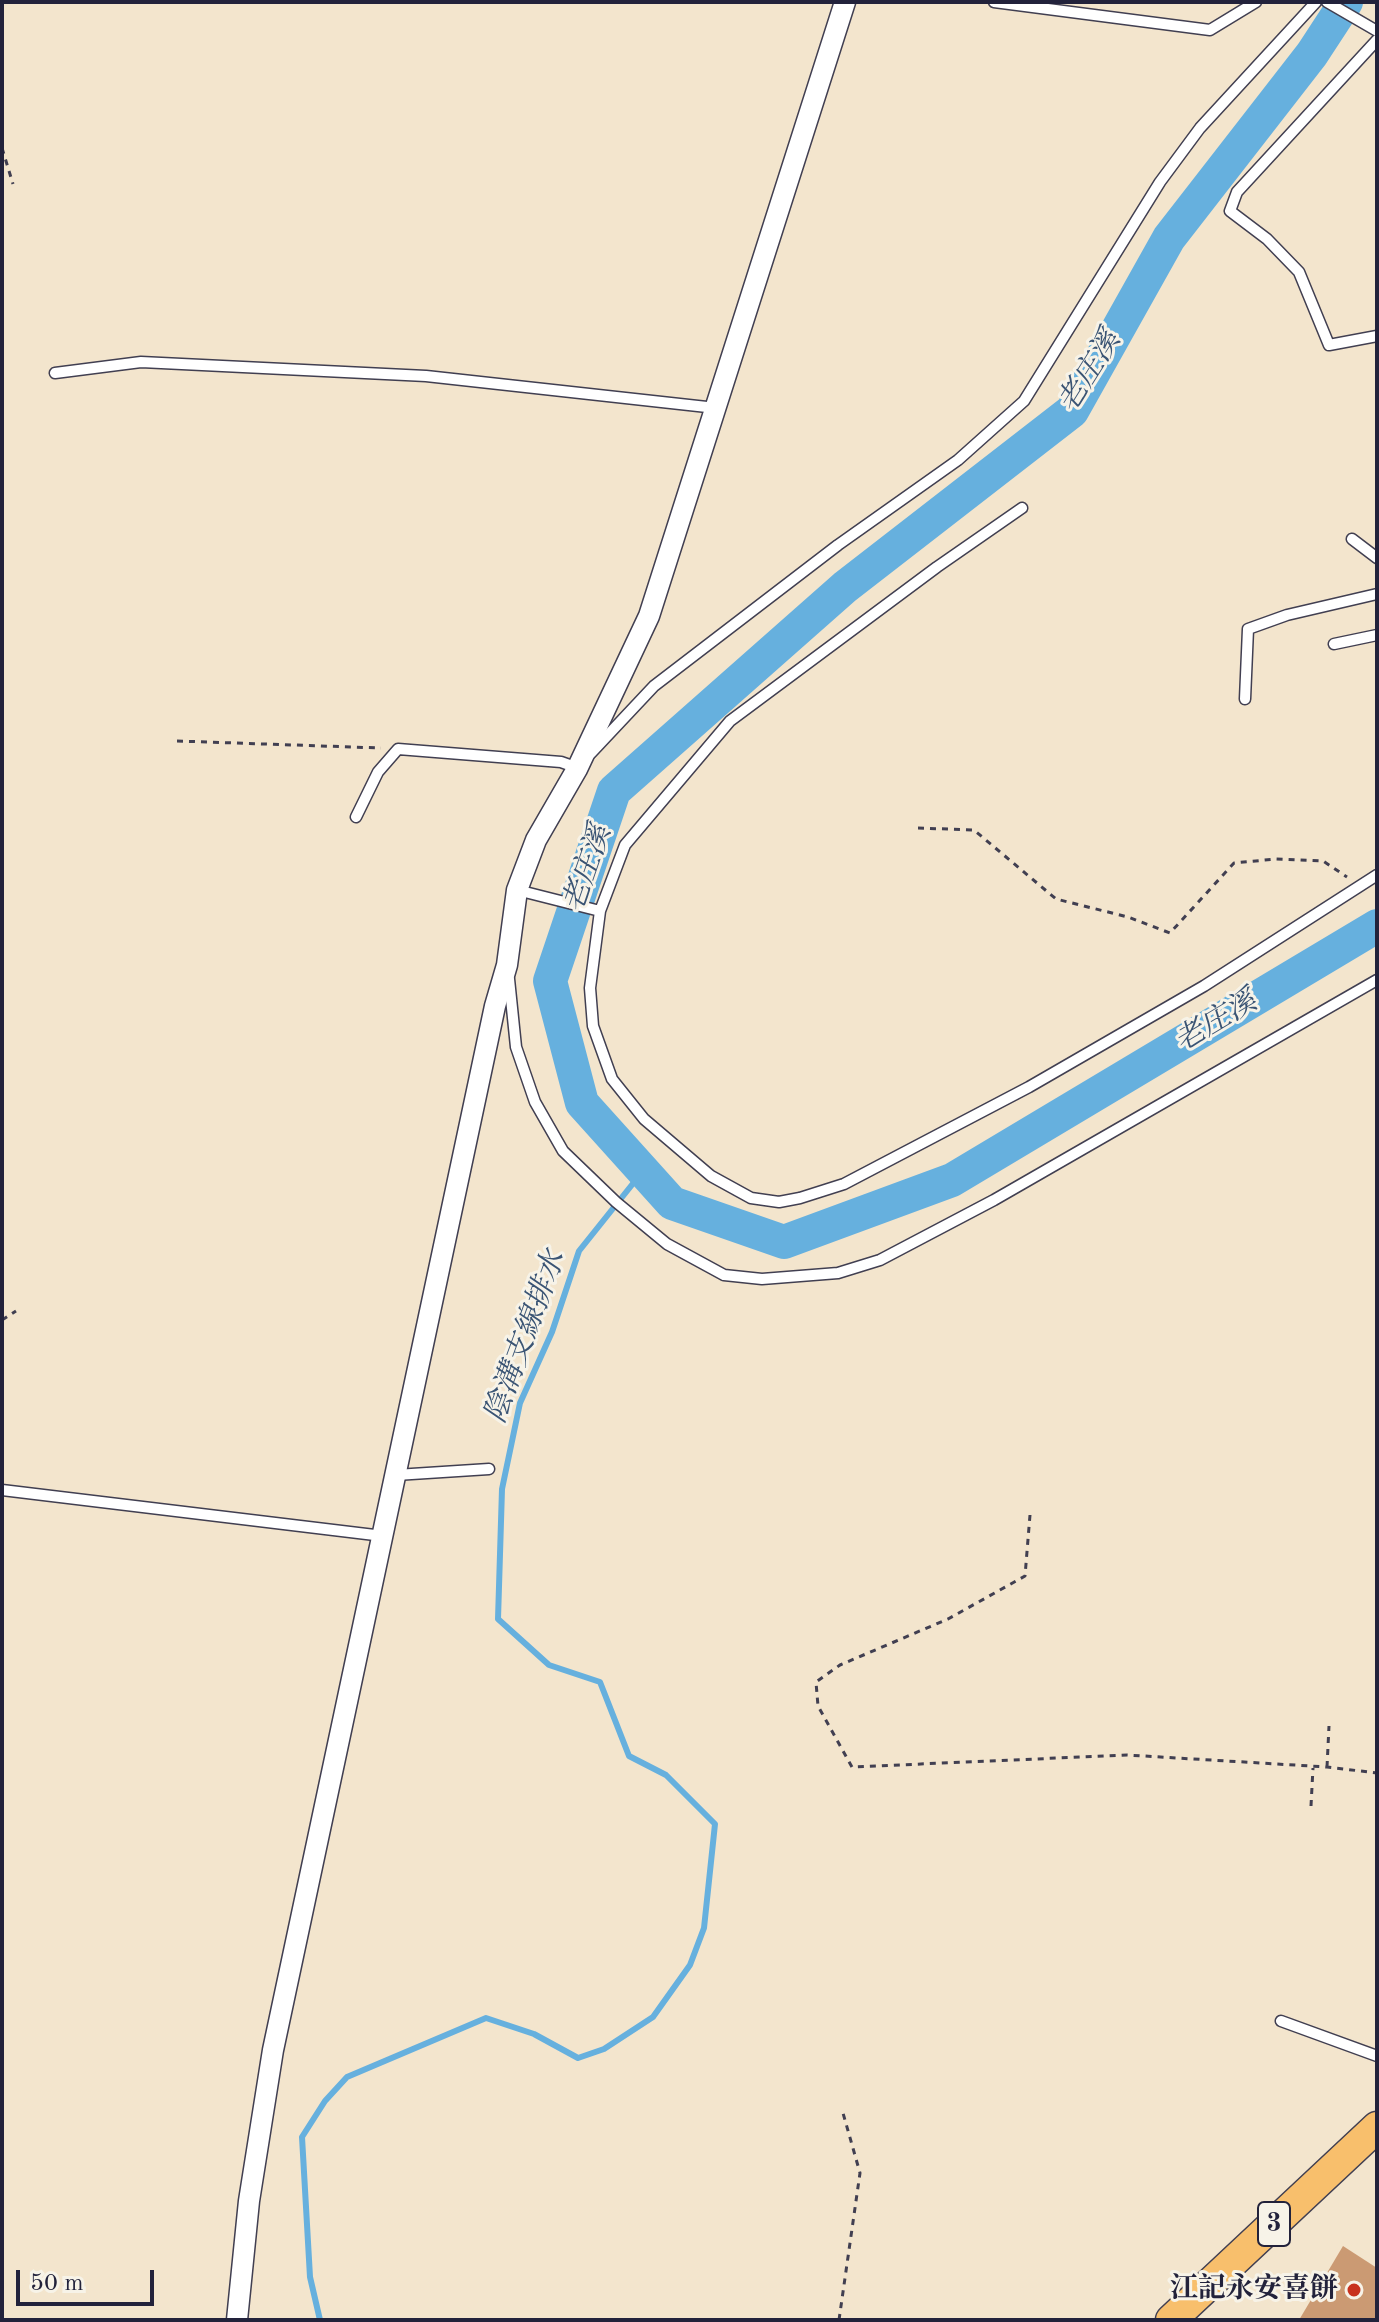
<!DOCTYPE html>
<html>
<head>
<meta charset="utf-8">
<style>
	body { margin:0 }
	#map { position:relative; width:1379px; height:2322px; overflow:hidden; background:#f3e5cd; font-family:"Old Standard TT",serif }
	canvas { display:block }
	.frame { position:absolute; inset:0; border:4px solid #22223b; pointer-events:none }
	.scale { position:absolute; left:16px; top:2270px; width:138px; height:36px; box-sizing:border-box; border:4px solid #22223b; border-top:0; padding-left:10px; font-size:24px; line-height:28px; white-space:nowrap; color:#22223b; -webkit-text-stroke:6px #f7f3e8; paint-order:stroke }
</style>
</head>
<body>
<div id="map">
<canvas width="1379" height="2322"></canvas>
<div class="frame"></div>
<div class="scale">50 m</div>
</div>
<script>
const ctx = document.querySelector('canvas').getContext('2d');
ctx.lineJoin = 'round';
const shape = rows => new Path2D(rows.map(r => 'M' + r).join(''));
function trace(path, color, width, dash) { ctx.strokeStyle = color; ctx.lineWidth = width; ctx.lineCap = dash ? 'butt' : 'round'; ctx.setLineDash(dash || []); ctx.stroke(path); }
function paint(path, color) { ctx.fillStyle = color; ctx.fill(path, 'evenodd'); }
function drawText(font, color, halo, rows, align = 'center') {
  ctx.font = font + ' "Old Standard TT","Noto Serif TC",serif'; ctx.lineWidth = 6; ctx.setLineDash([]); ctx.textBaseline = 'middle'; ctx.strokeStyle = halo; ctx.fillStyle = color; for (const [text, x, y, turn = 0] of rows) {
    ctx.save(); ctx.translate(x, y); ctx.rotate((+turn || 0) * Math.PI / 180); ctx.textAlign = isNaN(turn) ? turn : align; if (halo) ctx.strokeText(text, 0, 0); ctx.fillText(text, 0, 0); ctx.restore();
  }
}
trace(shape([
	[320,2320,310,2277,302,2137,325,2101,347,2077,486,2018,534,2034,578,2058,604,2049,653,2017,690,1965,704,1928,715,1824,666,1775,629,1756,600,1682,549,1665,498,1619,502,1489,520,1403,552,1332,579,1251,643,1171]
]), '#66b0de', 6);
trace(shape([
	[1346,2,1312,54,1169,238,1072,411,845,587,614,791,550,981,582,1103,672,1203,784,1242,952,1180,1377,926]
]), '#66b0de', 34);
paint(shape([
	[1343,2246,1377,2268,1377,2320,1299,2320]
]), '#cb9a73');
const service = shape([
	[994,2,1210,30,1256,2],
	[1327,2,1377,31],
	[1377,40,1237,192,1230,211,1267,239,1299,272,1329,345,1377,336],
	[55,373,141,362,426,376,716,408],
	[1022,508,937,567,730,721,625,845,600,911,590,988,593,1026,612,1079,644,1119,711,1176,751,1198,779,1202,800,1198,844,1184,1029,1087,1204,986,1377,875],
	[1352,539,1377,558],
	[1334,644,1377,635],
	[1245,699,1248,629,1287,615,1377,594],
	[591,753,654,686,838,545,958,460,1024,401,1160,182,1200,128,1316,2],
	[356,817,378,772,398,749,561,762,578,768],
	[517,890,600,911],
	[509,979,516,1047,535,1102,563,1151,616,1202,667,1244,724,1275,762,1279,838,1273,880,1260,994,1200,1377,980],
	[396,1475,489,1469],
	[2,1490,383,1536],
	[1281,2021,1377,2056]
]);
const minor = shape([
	[237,2320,249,2201,273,2050,495,1006,507,965,517,890,536,840,577,769,649,616,845,2]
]);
const primary = shape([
	[1171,2320,1377,2127]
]);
trace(service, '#413f51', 13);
trace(minor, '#413f51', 23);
trace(primary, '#413f51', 33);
trace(shape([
	[2,148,13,184],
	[177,741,381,748],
	[918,828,974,830,1056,899,1128,917,1170,933,1234,863,1276,859,1323,861,1347,877],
	[2,1320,16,1311],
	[1030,1515,1025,1576,948,1619,840,1665,816,1682,818,1706,852,1767,1127,1755,1327,1767,1377,1773],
	[1327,1767,1329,1726],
	[1311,1806,1313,1768],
	[839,2320,860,2173,843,2113]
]), '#413f51', 3, [6, 6]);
trace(service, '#fff', 10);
trace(minor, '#fff', 20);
trace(primary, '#f8bf6c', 30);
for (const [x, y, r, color] of [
	[1354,2290,8,"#c8321e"]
]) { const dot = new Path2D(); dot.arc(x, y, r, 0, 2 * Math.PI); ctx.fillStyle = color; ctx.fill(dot); trace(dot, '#f7f3e8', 3); }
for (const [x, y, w] of [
	[1274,2224,32]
]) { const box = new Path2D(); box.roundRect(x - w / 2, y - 22, w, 44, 6); ctx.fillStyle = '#f7f3e8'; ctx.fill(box); trace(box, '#22223b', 2); }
drawText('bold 26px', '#22223b', null, [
	["3",1274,2224]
]);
drawText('bold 28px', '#22223b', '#f7f3e8', [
	["江記永安喜餅",1338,2290]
], 'right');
drawText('italic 30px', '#3a5474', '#f7f3e8', [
	["老庄溪",1090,372,-58],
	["老庄溪",588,869,-71],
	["老庄溪",1216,1022,-31],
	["陰溝支線排水",526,1337,-70]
]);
</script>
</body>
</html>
